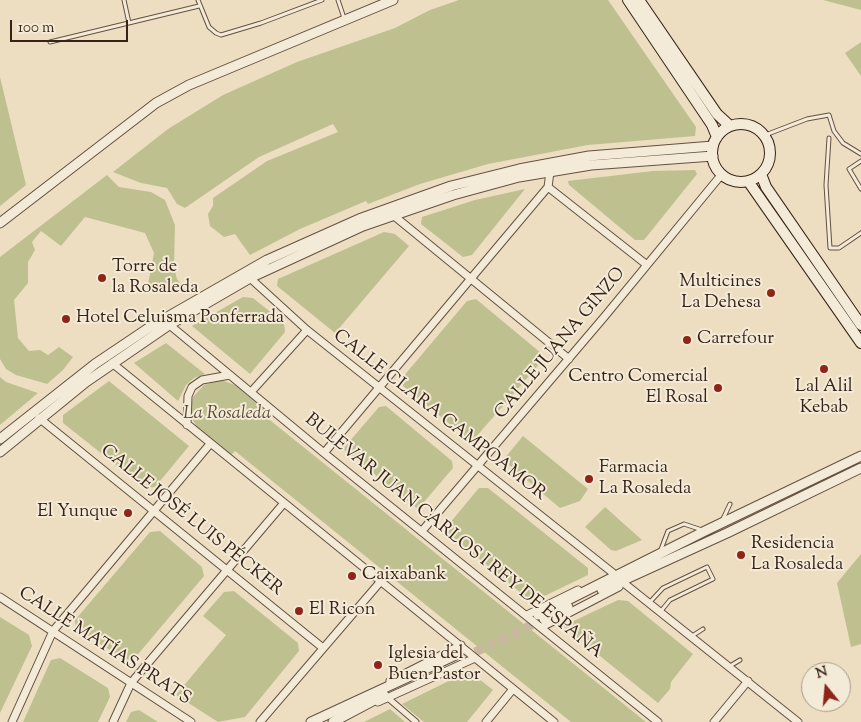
<!DOCTYPE html>
<html>
<head>
<meta charset="utf-8">
<style>
	body { margin:0 }
	#map { position:relative; width:861px; height:722px; overflow:hidden; background:#eddec2; font-family:"Sorts Mill Goudy",serif }
	canvas { display:block }
	.north { position:absolute; left:801px; top:662px; width:50px; height:50px; box-sizing:border-box; background:#f3ead7; border:1px solid #a89a8a; border-radius:50%; rotate:343deg; font-size:14px; font-weight:700; line-height:20px; text-align:center; color:#372217 }
	.north::after { content:''; display:block; margin:auto; width:18px; height:22px; background:#8f2418; clip-path:polygon(50% 0,100% 100%,50% 72%,0 100%) }
	.scale { position:absolute; left:10px; top:20px; width:118px; height:22px; box-sizing:border-box; border:2px solid #372217; border-top:0; padding-left:6px; font-size:15px; line-height:18px; white-space:nowrap; color:#372217; -webkit-text-stroke:4px #f3ead7; paint-order:stroke }
</style>
</head>
<body>
<div id="map">
<canvas width="861" height="722"></canvas>
<div class="north">N</div>
<div class="scale">100 m</div>
</div>
<script>
const ctx = document.querySelector('canvas').getContext('2d');
ctx.lineJoin = 'round';
function paint(path, color) { ctx.fillStyle = color; ctx.fill(path, 'evenodd'); }
const shape = rows => new Path2D(rows.map(r => 'M' + r).join(''));
function trace(path, color, width, dash) { ctx.strokeStyle = color; ctx.lineWidth = width; ctx.lineCap = dash ? 'butt' : 'round'; ctx.setLineDash(dash || []); ctx.stroke(path); }
function drawText(font, color, halo, rows, align = 'center') {
  ctx.font = font + ' "Sorts Mill Goudy",serif'; ctx.lineWidth = 4; ctx.setLineDash([]); ctx.textBaseline = 'middle'; ctx.strokeStyle = halo; ctx.fillStyle = color; for (const [text, x, y, turn = 0] of rows) {
    ctx.save(); ctx.translate(x, y); ctx.rotate((+turn || 0) * Math.PI / 180); ctx.textAlign = isNaN(turn) ? turn : align; if (halo) ctx.strokeText(text, 0, 0); ctx.fillText(text, 0, 0); ctx.restore();
  }
}
paint(shape([
	[459,0,608,0,696,127,695,136,588,145,488,164,420,184,368,204,366,201,300,229,250,255,235,234,224,237,210,226,208,214,213,206,213,198,267,161,338,132,333,124,259,157,185,208,177,204,167,188,141,183,113,172,168,129,223,95,297,62,395,28,430,10],
	[823,0,861,0,861,10],
	[861,42,861,76,845,53],
	[0,77,26,185,0,206],
	[695,170,697,174,644,240,635,240,569,185,568,181,653,171],
	[107,175,119,187,151,192,165,200,175,225,174,267,177,279,183,287,165,288,157,293,148,284,154,253,145,233,85,217,61,246,41,231,32,242,35,250,28,262,28,283,14,300,18,338,29,351,40,350,48,355,59,347,73,357,63,370,47,384,16,375,6,369,0,359,0,257],
	[525,189,472,255,463,257,421,224,422,217,475,200],
	[384,232,395,234,409,246,335,333,277,286,278,279],
	[243,297,253,298,284,323,285,332,250,374,192,326],
	[476,299,541,353,542,361,475,438,468,439,403,386,402,378,467,301],
	[166,343,205,374,194,378,186,385,178,401,134,363],
	[0,377,6,382,38,393,0,425],
	[221,380,235,385,269,413,266,417,646,722,571,722,235,451,231,455,198,429,193,420,190,411,193,397,204,385],
	[109,381,189,446,155,487,145,488,63,423,63,415],
	[386,406,452,461,453,468,418,509,343,449,379,407],
	[523,436,588,489,580,501,560,508,503,460],
	[479,488,488,488,588,568,588,575,532,602,444,530],
	[605,507,642,540,616,551,611,550,585,527],
	[160,531,202,567,204,576,134,659,126,660,76,629,75,620,150,532],
	[861,554,861,644,851,647,837,583],
	[234,591,298,643,299,651,245,717,218,722,176,695,226,635,203,616,224,592],
	[618,600,628,601,693,654,671,682,670,689,658,703,563,626],
	[0,617,29,635,32,646,0,713],
	[60,658,108,688,110,697,98,722,23,722,51,660],
	[469,671,493,690,467,722,424,722,402,704],
	[390,709,405,722,364,722],
	[139,710,158,722,126,722,131,712]
]), '#bec08f');
trace(shape([
	[463,658,544,619]
]), '#c9b8a0', 9, [9, 4.5]);
const service = shape([
	[124,0,129,23],
	[198,0,209,27,216,33,221,35,261,23,322,0],
	[338,0,344,18],
	[50,42,199,6],
	[766,138,768,134,807,119,829,115,834,131,843,143,861,154],
	[829,138,826,185,830,248,839,248,861,233],
	[861,161,849,169,861,189],
	[722,521,730,504],
	[660,552,668,531,684,524,702,530],
	[650,602,663,588,707,567,713,579,670,600,661,611],
	[692,636,703,629],
	[730,666,740,660]
]);
const pedestrian = shape([
	[388,698,416,722]
]);
const minor = shape([
	[548,187,647,265],
	[548,187,550,172],
	[393,215,569,359],
	[250,278,307,330,613,573],
	[166,322,324,453,658,722],
	[112,363,554,722],
	[251,392,307,330],
	[39,418,323,648],
	[187,425,188,396,192,387,202,380,230,375],
	[324,453,548,187],
	[422,531,605,316,722,174],
	[625,584,798,722],
	[0,597,191,722],
	[527,615,578,590],
	[542,627,619,587],
	[390,681,461,645],
	[378,702,475,658],
	[12,722,53,631,210,444],
	[113,722,131,683,284,503],
	[260,722,381,581],
	[486,722,513,689],
	[714,722,748,681]
]);
const tertiary = shape([
	[0,223,156,103,189,85,393,0],
	[0,439,95,364,150,327,267,260,359,219,451,186,519,169,589,156,713,146],
	[0,452,86,382,169,325,250,278,363,226,453,195,519,177,591,165,713,156],
	[602,590,727,533,861,468],
	[538,615,705,531,861,456],
	[544,619,568,607],
	[311,722,458,654],
	[333,722,384,695]
]);
const secondary = shape([
	[628,0,712,125,717,137],
	[639,0,717,114,730,126],
	'712 153a29 29 0 1 1 58 0a29 29 0 1 1-58 0Z',
	[761,174,766,187,861,325],
	[748,181,861,343]
]);
trace(service, '#645142', 5);
trace(pedestrian, '#645142', 7);
trace(minor, '#645142', 9);
trace(tertiary, '#645142', 11);
trace(secondary, '#372217', 12);
trace(service, '#f3ead7', 3);
trace(pedestrian, '#f3ead7', 5);
trace(minor, '#f3ead7', 7);
trace(tertiary, '#f3ead7', 9);
trace(secondary, '#f3ead7', 10);
for (const [x, y, r, color] of [
	[102,278,5,"#8f2418"],
	[771,293,5,"#8f2418"],
	[66,319,5,"#8f2418"],
	[687,340,5,"#8f2418"],
	[824,369,5,"#8f2418"],
	[718,388,5,"#8f2418"],
	[589,479,5,"#8f2418"],
	[128,513,5,"#8f2418"],
	[741,555,5,"#8f2418"],
	[352,576,5,"#8f2418"],
	[299,611,5,"#8f2418"],
	[378,665,5,"#8f2418"]
]) { const dot = new Path2D(); dot.arc(x, y, r, 0, 2 * Math.PI); ctx.fillStyle = color; ctx.fill(dot); trace(dot, '#f3ead7', 2); }
drawText('18px', '#372217', '#f3ead7', [
	["Torre de",112,268],
	["la Rosaleda",112,289],
	["Multicines",761,283,"right"],
	["La Dehesa",761,304,"right"],
	["Hotel Celuisma Ponferrada",76,319],
	["Carrefour",697,340],
	["Centro Comercial",708,378,"right"],
	["El Rosal",708,399,"right"],
	["Lal Alil",824,388,"center"],
	["Kebab",824,409,"center"],
	["Farmacia",599,469],
	["La Rosaleda",599,490],
	["El Yunque",118,513,"right"],
	["Residencia",751,545],
	["La Rosaleda",751,566],
	["Caixabank",362,576],
	["El Ricon",309,611],
	["Iglesia del",388,655],
	["Buen Pastor",388,676]
], 'left');
drawText('18px', '#372217', '#f3ead7', [
	["CALLE JUANA GINZO",561,344,-50],
	["CALLE CLARA CAMPOAMOR",439,416,38],
	["CALLE JOSÉ LUIS PÉCKER",191,521,39],
	["BULEVAR JUAN CARLOS I REY DE ESPAÑA",453,537,39],
	["CALLE MATÍAS PRATS",104,647,33]
]);
drawText('italic 18px', '#594a35', '#f3ead7', [
	["La Rosaleda",227,415]
]);
</script>
</body>
</html>
